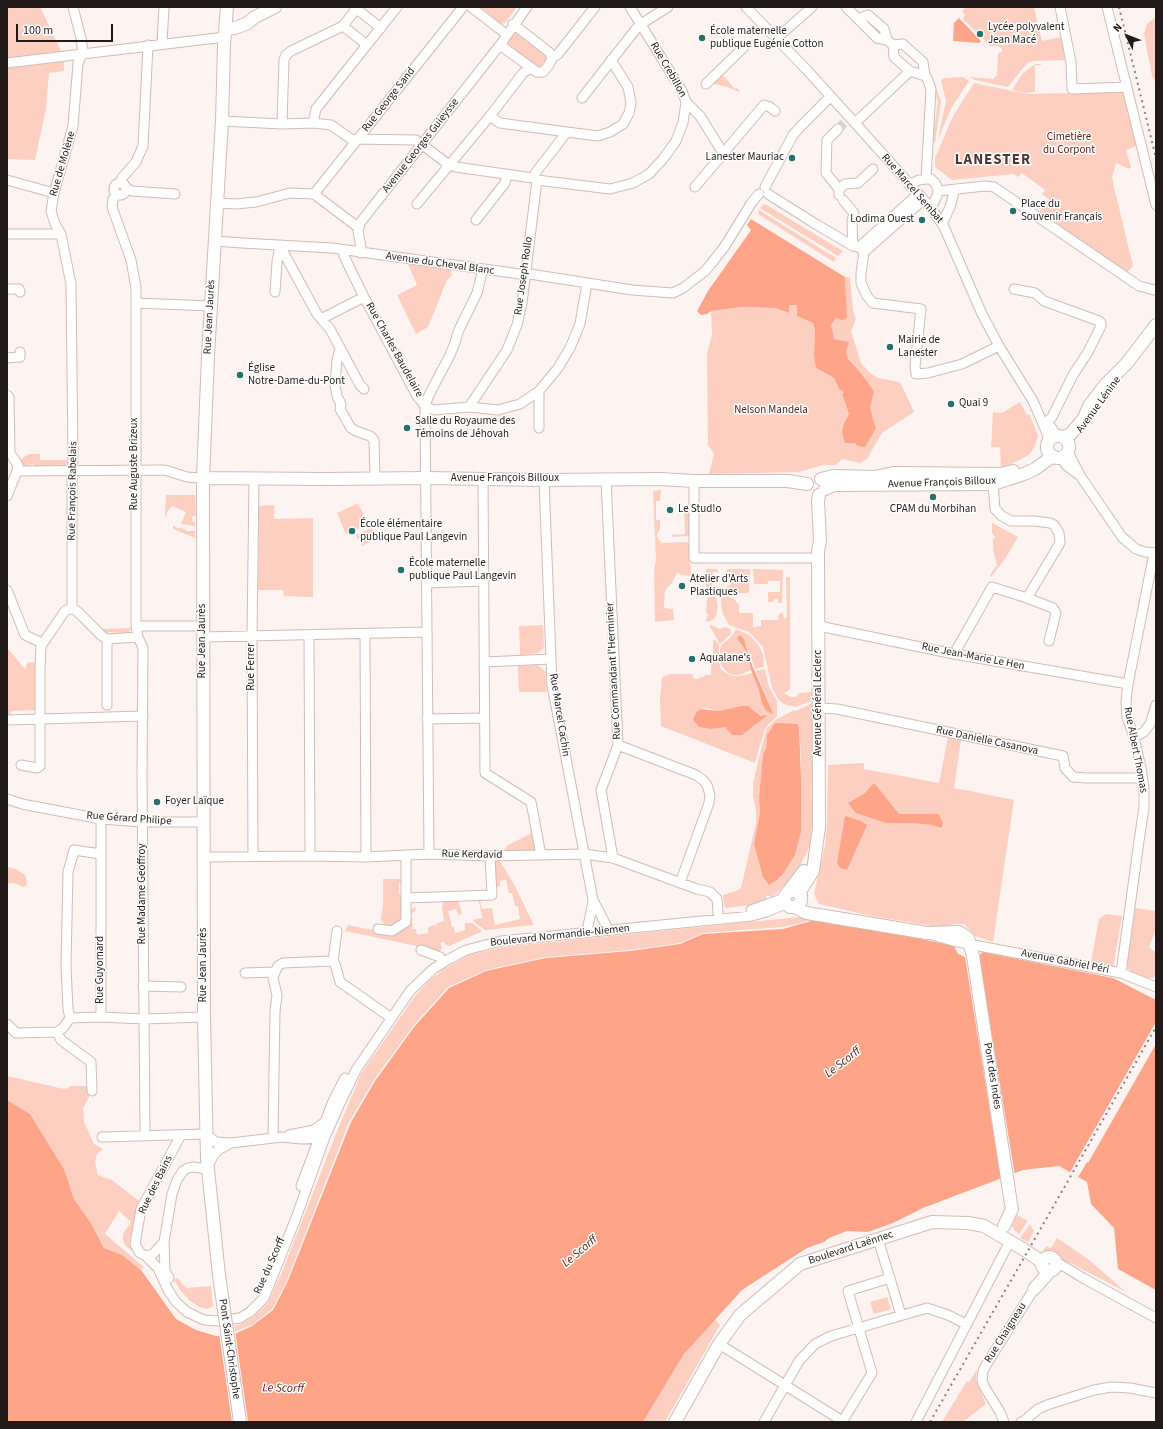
<!DOCTYPE html>
<html>
<head>
<meta charset="utf-8">
<style>
	body { margin:0 }
	#map { position:relative; width:1163px; height:1429px; overflow:hidden; background:#fdf4f1; font-family:"Source Sans 3",sans-serif }
	canvas { display:block }
	.frame { position:absolute; inset:0; border:8px solid #221a18; pointer-events:none }
	.north { position:absolute; left:1107px; top:16px; width:40px; height:40px; -webkit-text-stroke:3px #fff; paint-order:stroke; rotate:312deg; font-size:11px; font-weight:700; line-height:16px; text-align:center; color:#221a18 }
	.north::after { content:''; display:block; margin:auto; width:14px; height:18px; background:#221a18; clip-path:polygon(50% 0,100% 100%,50% 72%,0 100%) }
	.scale { position:absolute; left:16px; top:24px; width:97px; height:18px; box-sizing:border-box; border:2px solid #221a18; border-top:0; padding-left:5px; font-size:12px; line-height:14px; white-space:nowrap; color:#221a18; -webkit-text-stroke:3px #fff; paint-order:stroke }
</style>
</head>
<body>
<div id="map">
<canvas width="1163" height="1429"></canvas>
<div class="frame"></div>
<div class="north">N</div>
<div class="scale">100 m</div>
</div>
<script>
const ctx = document.querySelector('canvas').getContext('2d');
ctx.lineJoin = 'round';
function paint(path, color) { ctx.fillStyle = color; ctx.fill(path, 'evenodd'); }
const shape = rows => new Path2D(rows.map(r => 'M' + r).join(''));
function trace(path, color, width, dash) { ctx.strokeStyle = color; ctx.lineWidth = width; ctx.lineCap = dash ? 'butt' : 'round'; ctx.setLineDash(dash || []); ctx.stroke(path); }
function drawText(font, color, halo, rows, align = 'center') {
  ctx.font = font + ' "Source Sans 3",sans-serif'; ctx.lineWidth = 3; ctx.setLineDash([]); ctx.textBaseline = 'middle'; ctx.strokeStyle = halo; ctx.fillStyle = color; for (const [text, x, y, turn = 0] of rows) {
    ctx.save(); ctx.translate(x, y); ctx.rotate((+turn || 0) * Math.PI / 180); ctx.textAlign = isNaN(turn) ? turn : align; if (halo) ctx.strokeText(text, 0, 0); ctx.fillText(text, 0, 0); ctx.restore();
  }
}
paint(shape([
	[7,7,40,7,64,57,64,71,49,73,46,109,35,160,7,159],
	[480,7,517,7,506,22,501,24],
	[966,7,1034,7,1042,41,1062,37,1066,60,1035,61,1029,62,1022,69,1008,87,975,80,970,77,993,79,997,75,998,53,1001,52,1002,49,998,46,990,46,963,19,965,15,962,11],
	[1156,17,1156,84,1152,76,1144,34,1147,24],
	[516,33,546,55,547,59,540,68,538,68,510,47,508,44,508,42,511,37],
	[1035,64,1041,64,1041,65,1035,65,1035,92,1026,93,1012,90,1023,73],
	[721,75,727,78,726,79,735,89,737,88,740,91,739,92,727,87,712,83],
	[963,77,969,81,952,107,938,139,946,101,941,80,944,78],
	[932,82,934,82,941,101,935,143,932,142,938,102],
	[974,83,1027,94,1124,92,1138,145,1126,150,1131,167,1129,169,1116,163,1112,178,1133,266,1127,272,1039,212,1049,199,1042,194,1045,190,1022,173,1018,177,1013,174,952,180,935,167,935,158,953,116],
	[765,204,841,250,843,251,838,256,760,208],
	[759,210,836,258,834,262,758,214],
	[408,264,452,269,451,272,452,275,447,280,428,327,416,334,397,295,417,285],
	[845,277,850,277,853,310,856,319,851,331,861,363,869,372,878,378,900,382,914,412,882,433,867,459,860,463,842,459,836,465,823,465,799,472,709,474,714,454,708,445,707,354,712,335,711,311,743,307,775,308,789,313,789,305,797,305,797,316,813,323,815,330,814,356,816,368,834,378,844,393,842,394,849,414,844,423,845,443,855,443,876,428,870,408,874,391,867,381,855,366,848,359,846,352,834,339,832,332,831,325,836,318,846,319,847,317],
	[1020,402,1027,415,1030,415,1038,436,1035,446,1029,455,1007,466,1001,466,1000,447,991,447,993,412,1002,413],
	[29,454,40,454,40,460,68,460,66,468,36,468,33,464,23,467,18,461],
	[661,490,660,501,656,501,656,520,660,520,660,529,657,534,658,539,662,543,687,542,689,544,689,564,691,565,691,576,681,575,679,573,677,573,671,584,665,590,664,608,673,609,674,620,655,622,654,571,656,561,653,491],
	[166,495,195,495,196,516,192,516,193,522,195,523,195,526,181,524,186,512,172,506,168,511,166,517,165,516],
	[358,503,368,524,346,534,337,513],
	[274,505,274,519,313,518,313,597,284,596,283,590,258,590,259,506],
	[684,508,687,508,689,512,689,535,688,536,672,537,672,535,685,534],
	[992,523,1018,537,1005,559,991,577,990,575,997,565,993,550,993,538,994,539,995,538,992,533],
	[173,525,179,529,180,527,187,531,195,531,195,538,173,529],
	[372,528,377,538,362,546,356,535],
	[706,569,717,569,719,572,713,572,712,585,716,588,722,590,731,584,730,583,731,572,726,572,727,569,750,569,749,591,747,593,709,593,706,591],
	[753,569,783,570,782,603,778,603,778,599,774,599,773,602,768,602,768,592,780,592,780,581,768,581,768,584,755,584,754,586],
	[786,577,790,577,790,690,784,693,791,697,796,697,799,693,812,692,812,699,807,703,795,707,784,704,778,699,772,687,763,647,749,632,729,625,723,614,721,605,721,597,729,597,734,599,739,605,739,613,753,613,753,627,761,626,761,620,778,620,779,614,783,612,784,619,787,617],
	[708,597,716,597,718,606,716,616,713,620,707,622,706,621,708,614,706,613,707,600],
	[543,625,544,648,538,653,520,655,519,626],
	[709,625,714,626,719,629,725,627,728,628,731,630,731,634,720,644],
	[131,628,129,633,106,632,101,629],
	[738,630,749,635,757,643,763,654,764,667,755,669,744,639,741,636,740,643,747,653,751,670,740,675,732,675,728,673,721,665,720,650,722,644,729,639,735,631],
	[713,640,717,641,719,645,719,662,721,670,732,676,740,676,752,673,757,682,766,711,772,714,773,713,756,671,763,669,765,670,769,687,777,701,777,716,766,727,760,745,755,763,661,726,660,698,662,677,670,674,692,674,694,679,699,679,700,677,704,677,705,675,711,675,711,664,713,664],
	[706,708,719,711,751,708,762,716,767,716,742,735,732,735,727,728,722,727,701,709],
	[7,650,9,650,25,669,28,662,35,663,36,710,11,711,10,717,7,717],
	[538,665,545,671,547,692,519,692,518,666],
	[812,703,812,826,810,845,807,852,795,875,777,893,772,896,766,896,766,898,765,900,751,905,726,908,724,906,723,895,736,891,741,888,756,823,756,811,753,796,753,783,762,745,767,728,774,721,792,711,798,710],
	[774,724,798,724,799,727,801,756,801,833,795,855,783,874,777,880,754,844,760,812,759,797,763,755,766,748,767,735],
	[948,737,961,740,954,788,1014,800,993,942,975,936,964,924,956,924,946,926,932,926,872,916,819,904,814,894,825,845,827,824,828,765,864,763,864,769,939,783],
	[532,833,536,847,534,851,503,851,508,845],
	[493,861,500,861,515,886,534,925,485,930,474,922,473,920,482,918,480,905,478,901,480,901,482,909,492,908,495,925,520,919,518,906,515,906,512,893,509,893,506,880,500,881,500,886,495,887],
	[7,867,16,869,25,875,27,881,26,886,23,887,14,883,7,884],
	[383,879,404,879,404,883,399,883,399,894,404,895,403,921,389,930,381,920,383,904],
	[456,899,459,902,462,914,458,915,456,909,448,911,452,927,454,927,455,933,465,930,465,923,472,923,481,930,481,932,449,946,446,945,444,941,440,943,442,949,436,953,421,947,345,931,348,925,393,934,409,911,415,907,416,910,411,914,413,929,416,929,417,935,428,933,428,928,429,926,436,925,437,923,444,921,442,907,444,901],
	[1135,908,1156,911,1156,929,1149,947,1156,953,1156,975,1153,978,1147,978,1132,972,1129,970,1127,966],
	[1106,914,1122,916,1113,968,1091,962,1099,919],
	[809,916,816,919,783,927,703,933,680,943,630,950,546,957,486,970,448,987,413,1026,374,1080,349,1122,286,1283,272,1309,252,1325,235,1331,234,1326,241,1324,253,1317,268,1303,282,1272,338,1129,361,1074,415,996,430,980,444,969,468,955,503,947],
	[7,1076,64,1089,68,1088,70,1086,89,1086,89,1097,83,1108,84,1122,94,1144,103,1149,97,1154,95,1162,98,1175,112,1180,139,1201,129,1243,133,1252,125,1245,123,1240,123,1234,131,1222,119,1211,105,1234,144,1267,141,1270,122,1255,104,1248,91,1223,74,1199,64,1169,30,1114,7,1100],
	[1017,1215,1028,1221,1019,1234,1015,1231,1012,1226],
	[1030,1224,1034,1231,1028,1242,1020,1238],
	[1057,1238,1088,1259,1126,1292,1070,1263,1043,1251,1046,1246,1051,1248],
	[178,1278,186,1288,211,1286,213,1306,207,1309,199,1307,189,1300,181,1291,174,1280],
	[887,1297,891,1309,874,1314,870,1302],
	[715,1319,720,1325,665,1422,643,1422,684,1354],
	[977,1369,976,1380,986,1404,963,1422,942,1422,967,1381,969,1382]
]), '#fccfc1');
paint(shape([
	[959,18,981,41,979,43,953,41,954,23],
	[751,219,845,277,847,316,846,319,841,320,836,318,831,325,834,339,849,342,846,352,848,359,855,366,867,381,874,391,870,408,876,428,865,447,858,446,855,443,845,443,844,440,842,432,844,423,849,414,842,394,844,393,842,390,840,390,834,378,816,368,814,356,815,330,813,323,797,316,797,305,789,305,789,313,775,308,743,307,711,311,707,314,701,315,697,311,708,291,751,230,747,225],
	[740,635,744,639,752,665,773,713,772,714,766,711,762,703,759,690,751,670,747,653,737,638],
	[742,706,748,706,761,716,766,715,767,716,742,735,732,735,725,727,711,729,699,727,693,720,696,713,701,709,719,711],
	[777,723,798,724,799,727,801,776,801,833,795,855,783,874,777,880,769,885,763,877,754,844,760,812,759,797,763,754,766,748,767,735,774,724],
	[874,783,899,814,939,814,943,823,941,828,932,825,914,823,886,823,856,813,848,803,864,794],
	[845,816,861,821,867,825,847,870,840,868,837,863],
	[818,919,864,927,954,946,958,954,965,957,979,956,982,952,1113,978,1156,1000,1156,1290,1118,1269,1114,1228,1091,1204,1087,1182,1059,1166,1023,1170,923,1208,893,1223,868,1232,847,1231,829,1238,824,1242,807,1248,742,1290,684,1354,643,1422,7,1422,7,1100,30,1114,64,1169,74,1199,91,1223,104,1248,122,1255,141,1270,176,1319,196,1330,216,1336,237,1333,252,1326,273,1310,287,1283,351,1122,375,1081,414,1027,449,988,486,971,546,958,630,951,680,944,703,934,783,929]
]), '#fea589');
paint(shape([
	[979,956,1015,1176,1001,1181,965,957],
	[1156,1022,1156,1044,1088,1163,1087,1162,1077,1179,1069,1174],
	[235,1331,248,1422,232,1422,219,1333]
]), '#fdf4f1');
trace(shape([
	[838,129,844,123]
]), '#dcd3d0', 9, [9, 4.5]);
const minor = shape([
	[73,7,81,38,83,53,78,63,73,126,54,193,51,211,55,224,61,234,71,284,73,457,72,480,72,608,78,612,102,636,107,639,138,637],
	[354,7,381,28],
	[471,7,506,34],
	[746,7,806,69,863,132,931,208,944,227,982,314,999,346,1033,401,1046,431,1049,441],
	[846,7,877,38,887,40,893,45,894,57,904,66,910,71,925,76],
	[1060,7,1071,62,1072,89,1127,87],
	[1107,7,1156,205],
	[858,19,868,15,884,29,887,40],
	[343,26,367,45],
	[777,38,812,7],
	[162,43,164,7],
	[500,45,537,72,543,72,549,65,552,58,549,52,513,24],
	[893,45,903,44,923,62,925,76,927,78,931,89,926,179],
	[552,58,558,54,595,7],
	[7,63,225,37],
	[706,84,744,47],
	[582,98,636,29,641,24,668,7],
	[686,102,700,116,723,153],
	[490,116,500,123,567,132,598,136,610,132,623,124,629,113,631,103,628,87,611,60],
	[222,121,282,124,313,123,331,125,351,139,416,140,449,165,456,167,533,178,537,180,610,189,633,183,649,174,663,159,676,141,683,123,686,102,682,91,630,7],
	[313,123,316,109,397,7],
	[855,123,910,71],
	[282,124,284,60,286,55,291,51,343,26,356,9],
	[838,129,827,140,826,173,839,189,839,195],
	[533,178,536,172,567,132],
	[7,180,54,193],
	'114 189a6 6 0 1 1 12 0a6 6 0 1 1-12 0Z',
	[120,183,122,178,136,162,143,146,148,45],
	[909,185,919,180,926,179,931,179,936,184,938,191,937,196,931,208],
	[695,187,764,105,770,107,775,111],
	[765,187,793,135,801,126,830,97],
	[126,188,132,191,175,194],
	[839,189,845,184,858,183,873,169],
	[938,191,985,186,994,187,1139,286,1154,290,1156,289],
	[117,194,113,199,112,207,131,260,136,288,136,626,138,637,143,648,142,774,145,1135],
	[314,194,463,7],
	[314,194,359,228],
	[768,194,814,223,853,246,859,247],
	[843,200,854,213,852,221,853,246],
	[217,203,236,204,256,202,290,193,314,194],
	[417,204,490,116,523,73,527,70,532,69],
	[476,220,505,183,507,175],
	[942,224,950,207,955,189],
	[7,234,61,234],
	[215,241,242,243,332,248,520,274,530,274,632,290,673,293,683,288,705,271,711,264,725,246,752,202,759,194],
	[280,246,317,314,330,329,360,385,364,389],
	[859,247,918,194],
	[860,248,864,252,923,200],
	[344,250,344,256,364,297,417,396,425,406,429,854],
	[864,252,861,273,861,283,867,296,873,303,921,309,915,366,916,374,928,373,962,364,999,346],
	[360,253,361,248,358,231,360,223,500,45,527,7],
	[7,289,19,289,20,292],
	[1014,289,1035,293,1044,301,1099,321,1101,323,1101,326,1088,352,1073,375,1052,417,1047,422],
	[275,292,277,262,280,246],
	[136,303,211,306],
	[321,319,364,297],
	[340,349,337,360,335,385,337,396,341,404,340,409,351,428,356,431,370,436,374,440,375,479],
	[7,358,20,357,20,352],
	[7,395,9,397,10,453,18,465,17,471],
	[425,406,429,395,450,355,455,343,458,332,477,293,483,269],
	[425,406,434,410,469,407,498,410,520,404,539,391],
	[469,407,507,350,517,325,522,303,537,180],
	[1047,421,1057,436],
	[539,428,539,391,558,368,570,348,580,324,587,283],
	[1068,452,1081,477,1122,537,1136,549,1145,552,1156,553],
	[1060,457,1067,466,1079,475],
	[483,479,485,773,531,802,541,855],
	[606,479,618,745,601,790,613,858],
	[544,480,552,685,593,900,606,925],
	[694,481,694,558,818,558],
	[7,496,17,471,165,470,187,477,203,478],
	[427,583,484,581],
	[7,590,25,635,42,643],
	[1027,598,1053,608,1056,613,1049,641],
	[136,626,204,626],
	[819,626,954,654,1128,684],
	[365,634,366,857],
	[309,635,310,856],
	[203,637,427,632],
	[954,654,992,587,1027,598,1060,543,1059,533,1054,525,1050,523,1034,521,1011,521,1002,516,995,509,993,484],
	[484,662,551,659],
	[107,705,107,639],
	[820,708,837,709,1063,756,1065,768,1073,777,1086,778,1142,778],
	[427,719,484,718],
	[7,720,143,716],
	[1134,737,1144,732,1150,724,1156,705],
	[618,745,696,775,703,780,707,785,710,795,709,803,680,883],
	[21,765,37,768,40,766,40,668,41,646,65,611,72,608],
	[7,799,22,804,101,819,143,822,204,822],
	[101,819,101,1017,144,1019,204,1017],
	[253,856,252,637,254,478],
	[204,857,310,856,366,857,429,854,490,856,584,854,613,858,697,889,710,892,717,899,718,913],
	[407,898,492,895,490,856],
	[751,910,784,898],
	[588,926,593,902],
	[378,929,392,931,406,922,406,855],
	[337,931,333,961,335,964,340,982,387,1015],
	[932,935,953,941,1121,973,1156,987],
	[421,950,440,957],
	[245,973,275,972],
	[1121,973,1138,848,1144,807,1144,789,1141,768,1134,737,1127,717,1126,701,1128,684,1154,553],
	[143,986,181,987],
	[70,1018,68,1009,66,966,68,872,74,850,101,854],
	[7,1024,16,1033,57,1032,63,1028,70,1018,101,1017],
	[57,1032,61,1040,91,1062,92,1091],
	[181,1135,141,1209,135,1244,140,1253,146,1256,158,1268,168,1290,176,1302,187,1312,204,1320,219,1321,240,1318,250,1312,264,1298,296,1218,325,1137,343,1097,356,1070,410,991,433,969,449,959,466,950,501,941,752,916,766,912,786,904],
	[289,1135,314,1130,325,1122],
	[102,1137,206,1134,216,1142,231,1143,282,1137,301,1139,323,1138],
	[273,1137,275,1011,277,995,273,978,275,972,278,966,283,963,333,961],
	[301,1186,333,1101,345,1078],
	[878,1239,901,1315],
	[146,1256,153,1254,164,1242],
	[1055,1261,1083,1278,1156,1318],
	[169,1278,165,1271,164,1242,172,1194,177,1180,183,1171,188,1168,194,1167,207,1169,213,1156,218,1150,231,1143],
	[719,1344,844,1422],
	[764,1422,799,1361,815,1344,831,1336,927,1308,948,1315,966,1324],
	[842,1422,872,1373,848,1291,890,1278],
	[916,1422,1010,1241],
	[1004,1422,1000,1412,984,1386,982,1381,983,1371,986,1365,1034,1289],
	[1021,1422,1024,1421,1038,1409,1047,1405,1094,1390,1111,1387,1130,1388,1156,1393]
]);
const major = shape([
	[226,29,235,28,246,24,255,17,275,7],
	'1047 447a11 11 0 1 1 22 0a11 11 0 1 1-22 0Z',
	[1063,437,1071,434,1074,430,1084,418,1089,406,1106,384,1127,363,1156,325],
	[203,478,325,479,427,478,544,480,660,479,694,481,787,481,807,484],
	[821,479,833,476,875,477,893,473,1000,474,1013,471],
	[825,489,834,485,993,484,1024,474,1035,469,1053,456],
	[789,891,796,891,801,895,801,901,796,907,790,907,786,904,784,900,785,896,804,871],
	[799,893,813,871,819,827,818,551,820,541,818,501,819,495],
	[796,907,802,911,807,913,927,933,959,932,968,938,973,956,1011,1204,1012,1209,1004,1226],
	'1042 1264a7 7 0 1 1 14 0a7 7 0 1 1-14 0Z',
	[219,1275,207,1160,204,1017,203,478,208,356,222,121,224,45,227,7],
	[1034,1289,1051,1270],
	[675,1422,719,1344,740,1315,800,1264,932,1222,968,1223,984,1226,1023,1249,1042,1262]
]);
trace(minor, '#d2bcb5', 11);
trace(major, '#d2bcb5', 14);
trace(minor, '#fff', 9);
trace(major, '#fff', 12);
trace(shape([
	[1119,7,1156,158],
	[930,1422,1156,1027]
]), '#8a817f', 2, [2, 4]);
const majorBridge = shape([
	[219,1275,240,1422]
]);
trace(majorBridge, '#d2bcb5', 14, []);
trace(majorBridge, '#fff', 12);
for (const [x, y, r, color] of [
	[980,34,4,"#28716b"],
	[702,38,4,"#28716b"],
	[792,158,4,"#28716b"],
	[1013,211,4,"#28716b"],
	[922,220,4,"#28716b"],
	[890,347,4,"#28716b"],
	[240,375,4,"#28716b"],
	[951,404,4,"#28716b"],
	[407,428,4,"#28716b"],
	[933,497,4,"#28716b"],
	[670,510,4,"#28716b"],
	[352,531,4,"#28716b"],
	[401,570,4,"#28716b"],
	[682,586,4,"#28716b"],
	[692,659,4,"#28716b"],
	[157,802,4,"#28716b"]
]) { const dot = new Path2D(); dot.arc(x, y, r, 0, 2 * Math.PI); ctx.fillStyle = color; ctx.fill(dot); trace(dot, '#fff', 1.5); }
drawText('11px', '#221a18', '#fff', [
	["Lycée polyvalent",988,28],
	["Jean Macé",988,41],
	["École maternelle",710,32],
	["publique Eugénie Cotton",710,45],
	["Lanester Mauriac",784,158,"right"],
	["Place du",1021,205],
	["Souvenir Français",1021,218],
	["Lodima Ouest",914,220,"right"],
	["Mairie de",898,341],
	["Lanester",898,354],
	["Église",248,369],
	["Notre-Dame-du-Pont",248,382],
	["Quai 9",959,404],
	["Salle du Royaume des",415,422],
	["Témoins de Jéhovah",415,435],
	["Le Stud!o",678,510],
	["CPAM du Morbihan",933,510,"center"],
	["École élémentaire",360,525],
	["publique Paul Langevin",360,538],
	["École maternelle",409,564],
	["publique Paul Langevin",409,577],
	["Atelier d'Arts",690,580],
	["Plastiques",690,593],
	["Aqualane's",700,659],
	["Foyer Laïque",165,802]
], 'left');
drawText('11px', '#221a18', '#fff', [
	["Rue Crebillon",668,70,60],
	["Rue George Sand",389,100,-52],
	["Avenue Georges Guieysse",421,146,-52],
	["Rue de Molène",63,164,-74],
	["Rue Marcel Sembat",912,189,49],
	["Avenue du Cheval Blanc",440,264,8],
	["Rue Joseph Rollo",524,276,-82],
	["Rue Jean Jaurès",210,317,-87],
	["Rue Charles Baudelaire",394,350,61],
	["Avenue Lénine",1099,405,-54],
	["Rue Auguste Brizeux",135,464,-90],
	["Avenue François Billoux",505,479],
	["Avenue François Billoux",942,483,-2],
	["Rue François Rabelais",73,491,-89],
	["Rue Jean Jaurès",203,641,-90],
	["Rue Jean-Marie Le Hen",973,657,11],
	["Rue Ferrer",252,667,-90],
	["Rue Commandant l'Herminier",614,671,-93],
	["Avenue Général Leclerc",819,703,-90],
	["Rue Marcel Cachin",559,715,81],
	["Rue Danielle Casanova",987,741,12],
	["Rue Albert Thomas",1135,750,79],
	["Rue Gérard Philipe",129,819,4],
	["Rue Kerdavid",472,855,1],
	["Rue Madame Geoffroy",143,894,-90],
	["Boulevard Normandie-Niemen",560,936,-6],
	["Avenue Gabriel Péri",1065,962,11],
	["Rue Jean Jaurès",204,965,-90],
	["Rue Guyomard",101,970,-90],
	["Pont des Indes",992,1076,81],
	["Rue des Bains",156,1185,-64],
	["Boulevard Laënnec",851,1248,-18],
	["Rue du Scorff",270,1266,-66],
	["Rue Chaigneau",1006,1333,-58],
	["Pont Saint-Christophe",229,1349,82]
]);
drawText('11px', '#5a2412', '#fff', [
	["Cimetière",1069,138],
	["du Corpont",1069,151],
	["Nelson Mandela",771,411]
]);
drawText('italic 12px', '#5a2412', '#fff', [
	["Le Scorff",843,1063,-38],
	["Le Scorff",580,1252,-40],
	["Le Scorff",283,1389,1]
]);
ctx.letterSpacing = '1px';
drawText('bold 15px', '#4a3833', '#fff', [
	["LANESTER",993,161]
]);
ctx.letterSpacing = '0px';
</script>
</body>
</html>
